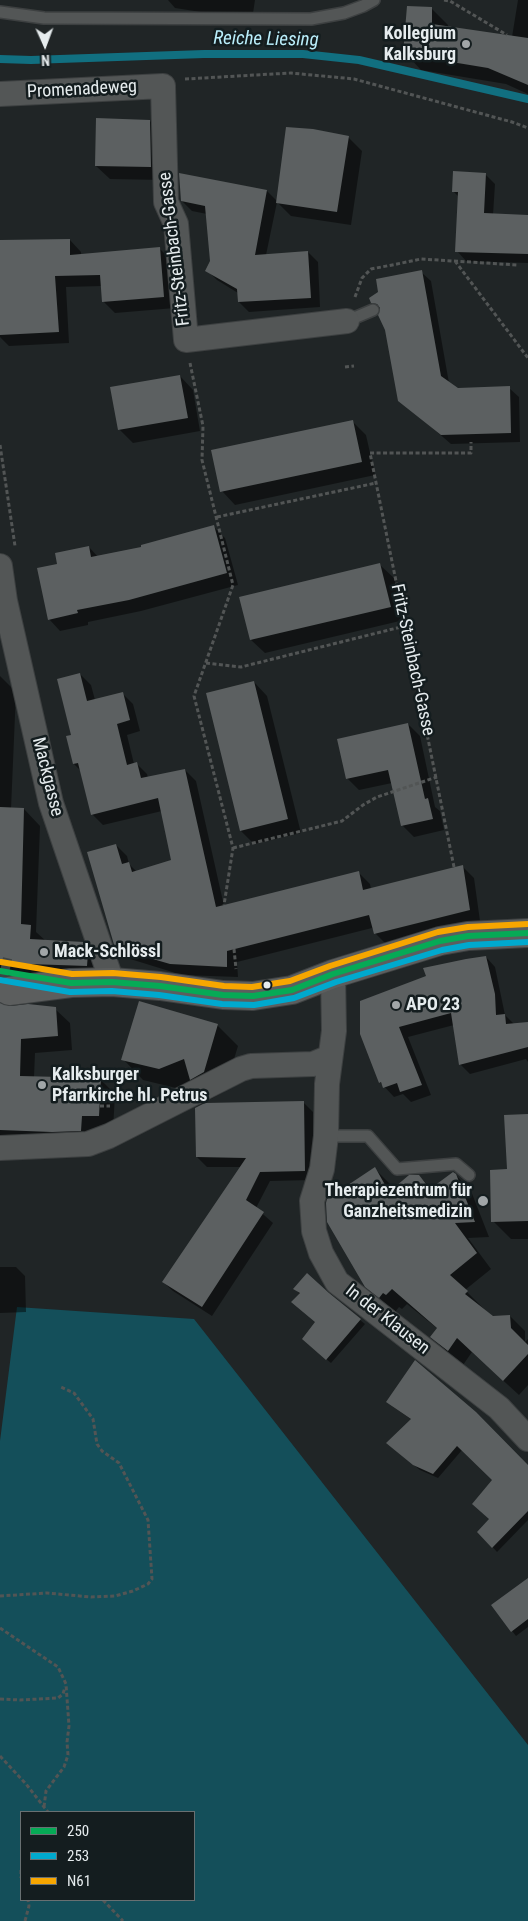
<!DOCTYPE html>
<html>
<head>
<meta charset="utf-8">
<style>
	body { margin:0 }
	#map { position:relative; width:528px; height:1921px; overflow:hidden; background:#202526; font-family:"Roboto Condensed",sans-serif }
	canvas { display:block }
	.legend { position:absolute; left:20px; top:1811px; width:175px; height:90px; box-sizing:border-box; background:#141d1f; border:1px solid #687072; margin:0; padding:6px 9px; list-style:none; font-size:15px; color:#e6ecee }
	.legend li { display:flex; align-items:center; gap:10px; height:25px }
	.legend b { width:25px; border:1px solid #687072 }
	.north { position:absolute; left:20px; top:20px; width:50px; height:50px; -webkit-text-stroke:4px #141d1f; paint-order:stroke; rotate:178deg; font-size:14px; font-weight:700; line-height:20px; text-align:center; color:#e6ecee }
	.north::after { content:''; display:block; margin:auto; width:18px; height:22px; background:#e6ecee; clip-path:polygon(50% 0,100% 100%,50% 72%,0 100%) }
</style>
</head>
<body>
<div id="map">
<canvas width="528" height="1921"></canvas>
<ul class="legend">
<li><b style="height:6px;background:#06aa56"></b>250</li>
<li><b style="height:6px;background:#00a9ce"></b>253</li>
<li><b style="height:6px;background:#f7a600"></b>N61</li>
</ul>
<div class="north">N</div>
</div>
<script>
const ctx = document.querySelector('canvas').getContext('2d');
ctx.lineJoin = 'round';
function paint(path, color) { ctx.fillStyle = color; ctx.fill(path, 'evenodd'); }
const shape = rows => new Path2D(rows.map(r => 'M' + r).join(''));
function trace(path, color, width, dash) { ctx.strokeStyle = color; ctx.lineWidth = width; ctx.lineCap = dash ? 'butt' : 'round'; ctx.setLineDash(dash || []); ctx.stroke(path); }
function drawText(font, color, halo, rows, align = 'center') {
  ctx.font = font + ' "Roboto Condensed",sans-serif'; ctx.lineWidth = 5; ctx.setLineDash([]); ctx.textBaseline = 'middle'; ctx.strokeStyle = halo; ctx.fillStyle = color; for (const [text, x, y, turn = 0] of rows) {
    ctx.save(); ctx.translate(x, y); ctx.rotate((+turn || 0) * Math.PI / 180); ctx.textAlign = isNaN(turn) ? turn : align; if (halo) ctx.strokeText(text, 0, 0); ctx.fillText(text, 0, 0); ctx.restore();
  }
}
paint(shape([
	[17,1307,194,1319,528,1745,528,1921,0,1921,0,1441],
	[21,1812,194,1812,194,1900,21,1900]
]), '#144f5a');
paint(shape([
	[168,0,255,0,252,20,175,8],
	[518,0,528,0,528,94,506,84,421,70,405,53,431,8,448,25,448,28,512,37],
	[150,121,163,135,164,180,110,179,96,166],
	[348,137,362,151,351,225,291,216,277,202,266,255,308,252,318,262,320,307,249,312,239,302,238,293,217,280,207,270,212,261,207,214,192,211,182,201,267,191,277,201],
	[485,174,495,184,493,215,528,216,528,263,466,261,457,251,459,197,453,191],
	[70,240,81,252,81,255,159,248,170,259,175,308,115,313,104,302,102,286,66,287,69,343,9,346,0,337,0,242],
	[421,272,431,281,449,383,457,389,509,388,519,397,520,442,451,444,400,400,387,329,381,311,372,302],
	[180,376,193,390,200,431,133,443,119,429],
	[352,421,366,435,375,475,235,505,222,491],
	[213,526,225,538,238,585,141,611,88,622,88,625,60,631,49,619,58,565,89,547,98,557,143,547],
	[380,565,394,578,404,620,265,653,251,640],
	[80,674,91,685,95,700,122,693,133,704,140,731,127,735,134,764,136,763,147,774,148,778,185,770,196,781,224,906,359,873,370,884,371,889,463,867,474,878,480,921,386,944,375,933,372,928,237,962,238,977,182,975,127,958,116,947,116,845,127,856,129,864,137,872,173,861,162,811,103,825,92,814,81,771,74,764,72,736],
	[0,676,16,692,11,809,24,809,40,826,36,932,46,941,83,943,100,960,103,970,13,979,5,970,0,969],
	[254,682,267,696,301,833,254,844,241,831],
	[408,724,420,736,435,807,440,811,444,830,414,837,403,826,392,783,359,790,347,778],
	[486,957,495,967,505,1015,514,1024,528,1023,528,1062,526,1059,470,1074,460,1064,454,1025,408,1037,431,1095,411,1102,403,1094,394,1097,380,1082,362,1034],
	[0,1005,3,1007,55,1009,70,1023,72,1050,35,1053,34,1077,100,1079,115,1094,113,1130,95,1144,0,1147],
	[217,1025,238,1046,224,1092,211,1099,195,1083,180,1089,143,1080,123,1059],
	[303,1102,313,1112,314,1180,270,1181,256,1208,273,1223,212,1316,173,1291,163,1282,241,1167,207,1167,197,1157],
	[528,1115,528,1239,511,1239,493,1221],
	[375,1169,390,1184,394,1190,419,1176,432,1189,454,1173,471,1191,489,1237,468,1238,491,1269,465,1290,493,1318,510,1316,525,1331,525,1342,528,1339,528,1385,519,1395,472,1352,463,1365,447,1352,432,1337,438,1329,407,1304,402,1309,399,1307,395,1312,366,1286],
	[0,1267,16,1267,25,1276,26,1312,0,1313],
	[295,1289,360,1320,365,1324,331,1363,308,1344,317,1322,300,1294],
	[392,1406,528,1467,528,1520,497,1552,479,1532,490,1519,494,1480,462,1450,438,1478,420,1470,393,1448,412,1420],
	[528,1579,528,1627,516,1636,493,1606]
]), '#0007');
trace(shape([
	[0,59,31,60,204,54,303,54,359,60,528,99]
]), '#116f80', 8);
paint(shape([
	[407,6,432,7,432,24,528,38,528,85,488,68,403,54],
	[96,118,150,120,151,167,95,166],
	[286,127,313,129,349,136,337,212,276,203],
	[453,171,486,173,484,213,528,215,528,254,455,252,458,192,452,192],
	[179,173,267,190,255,255,308,251,311,298,238,302,237,289,205,271,210,261,205,206,181,201],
	[70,239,70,255,160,247,164,297,102,302,100,275,55,276,59,332,0,335,0,240],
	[422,270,441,376,458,388,510,386,511,433,441,435,398,401,385,330,378,315,380,308,377,304,371,303,369,298,378,292,376,279],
	[180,375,188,418,118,430,110,387],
	[353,420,362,462,220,492,211,450],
	[214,525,227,573,129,600,77,610,78,613,48,620,37,568,57,564,55,553,89,546,91,557,141,547,141,545],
	[380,563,391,607,250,640,239,597],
	[80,673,87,701,123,692,130,720,117,724,127,765,137,762,141,778,185,769,216,907,359,871,363,890,463,865,470,910,374,934,369,915,227,951,227,967,170,964,115,948,87,852,116,844,122,864,129,862,132,872,171,860,158,798,91,815,78,763,73,764,66,736,71,735,57,679],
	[254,681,288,819,240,831,206,693],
	[408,723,425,799,428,798,433,819,401,826,388,770,346,779,337,739],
	[0,807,24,808,21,924,31,925,30,939,84,942,88,953,87,966,0,963],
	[486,956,495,994,496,1015,505,1014,506,1024,528,1022,528,1047,459,1065,451,1013,399,1027,422,1085,400,1092,397,1083,383,1088,381,1082,379,1083,360,1034,360,1001,426,976,423,968,466,959],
	[139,1001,218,1024,204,1072,190,1080,184,1059,159,1069,121,1060],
	[0,1003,11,1006,28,1004,56,1007,58,1036,21,1039,20,1076,101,1078,99,1116,82,1116,81,1131,52,1132,0,1130],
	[304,1101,305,1171,260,1172,246,1200,264,1212,202,1307,162,1282,246,1158,196,1157,195,1108,205,1103],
	[528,1114,528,1221,491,1222,490,1170,507,1169,504,1115],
	[375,1167,389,1192,409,1175,419,1175,430,1189,453,1172,456,1174,475,1222,455,1223,477,1253,450,1275,468,1291,465,1294,493,1316,510,1315,511,1328,528,1345,528,1354,503,1381,457,1338,448,1351,430,1337,437,1328,392,1289,386,1295,383,1293,379,1298,365,1287,327,1222,326,1203,327,1199],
	[307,1273,329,1293,361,1319,326,1360,302,1339,315,1322,291,1302,300,1293,293,1289],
	[415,1360,476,1412,528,1465,528,1511,492,1548,477,1532,489,1519,472,1504,492,1480,457,1446,433,1474,413,1465,386,1443,411,1419,386,1402],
	[528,1578,528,1619,511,1632,491,1605]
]), '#5c6061');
trace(shape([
	[0,971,9,973]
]), '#3e4344', 28, [28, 14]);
const lane = shape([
	[0,12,44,18,311,19,344,13,363,6,374,0],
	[347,321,373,310],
	[326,1136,368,1136,397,1169,456,1164,469,1175]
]);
const street = shape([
	[0,94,163,86,166,202,176,224,186,340,347,321],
	[0,566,5,601,51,803,112,982],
	[333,974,334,1031,327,1084,326,1136,322,1169,312,1201,314,1231,321,1253,337,1282,499,1408,528,1439],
	[0,1148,88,1144,109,1136,241,1069,251,1066,313,1064,330,1057]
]);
const primary = shape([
	[9,991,71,983,112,982,160,986,223,995,253,996,292,990,333,974,440,941,468,936,528,933]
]);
trace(lane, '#3d4041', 14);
trace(street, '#3d4041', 26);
trace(primary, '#3d4041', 30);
trace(shape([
	[444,0,450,1,507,35],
	[185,79,291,73,354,79,512,122,528,128],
	[455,261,528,358],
	[355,297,362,278,371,269,397,264,421,259,517,265],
	[190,363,203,426,202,460,233,585,194,696,233,848,224,905],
	[345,367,354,366],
	[0,445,15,546],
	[217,517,376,483],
	[206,663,241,667,405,626],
	[233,848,342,821,363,805,377,797,437,777],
	[454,867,370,453,471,453,471,442],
	[234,949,236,969],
	[100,1106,110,1106],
	[0,1596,47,1593,91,1597,115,1596,133,1591,148,1584,152,1579,148,1520,119,1463,102,1451,97,1444,93,1419,74,1393,61,1387],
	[0,1628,58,1667,66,1684,69,1726,67,1742,68,1755,64,1767,46,1791,44,1807],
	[0,1699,20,1700,58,1698,63,1694,65,1687],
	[0,1756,26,1784,48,1812],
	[21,1870,21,1878],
	[103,1900,123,1921],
	[25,1921,29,1906,28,1900]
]), '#525555', 3, [4, 2.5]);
trace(lane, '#535656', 11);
trace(street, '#535656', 24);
trace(primary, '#5c5e5e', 28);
trace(shape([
	[0,971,71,983,112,982,160,986,223,995,253,996,292,990,333,974,440,941,468,936,528,933]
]), '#06aa56', 6);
trace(shape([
	[0,980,70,992,112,991,159,995,222,1004,254,1005,294,998,336,982,442,950,469,945,528,942]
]), '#00a9ce', 6);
trace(shape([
	[1,962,72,974,113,973,161,977,224,986,252,987,290,981,330,966,438,932,468,927,528,924]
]), '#f7a600', 6);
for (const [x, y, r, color] of [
	[466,44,5,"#a1a6a8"],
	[44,952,5,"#a1a6a8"],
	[267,985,4.5,"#e6ecee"],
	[396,1005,5,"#a1a6a8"],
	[42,1085,5,"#a1a6a8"],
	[483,1201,6,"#a1a6a8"]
]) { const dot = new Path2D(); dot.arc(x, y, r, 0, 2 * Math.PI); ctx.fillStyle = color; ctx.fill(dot); trace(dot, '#141d1f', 2); }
drawText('bold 18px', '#e6ecee', '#141d1f', [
	["Kollegium",456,34,"right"],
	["Kalksburg",456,55,"right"],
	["Mack-Schlössl",54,952],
	["APO 23",406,1005],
	["Kalksburger",52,1075],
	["Pfarrkirche hl. Petrus",52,1096],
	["Therapiezentrum für",472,1191,"right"],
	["Ganzheitsmedizin",472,1212,"right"]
], 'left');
drawText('18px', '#e6ecee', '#141d1f', [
	["Promenadeweg",82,90,-3],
	["Fritz-Steinbach-Gasse",175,249,-97],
	["Fritz-Steinbach-Gasse",412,660,78],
	["Mackgasse",47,777,76],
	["In der Klausen",387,1320,38]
]);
drawText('italic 19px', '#baeefb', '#141d1f', [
	["Reiche Liesing",266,40,1]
]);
</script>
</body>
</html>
